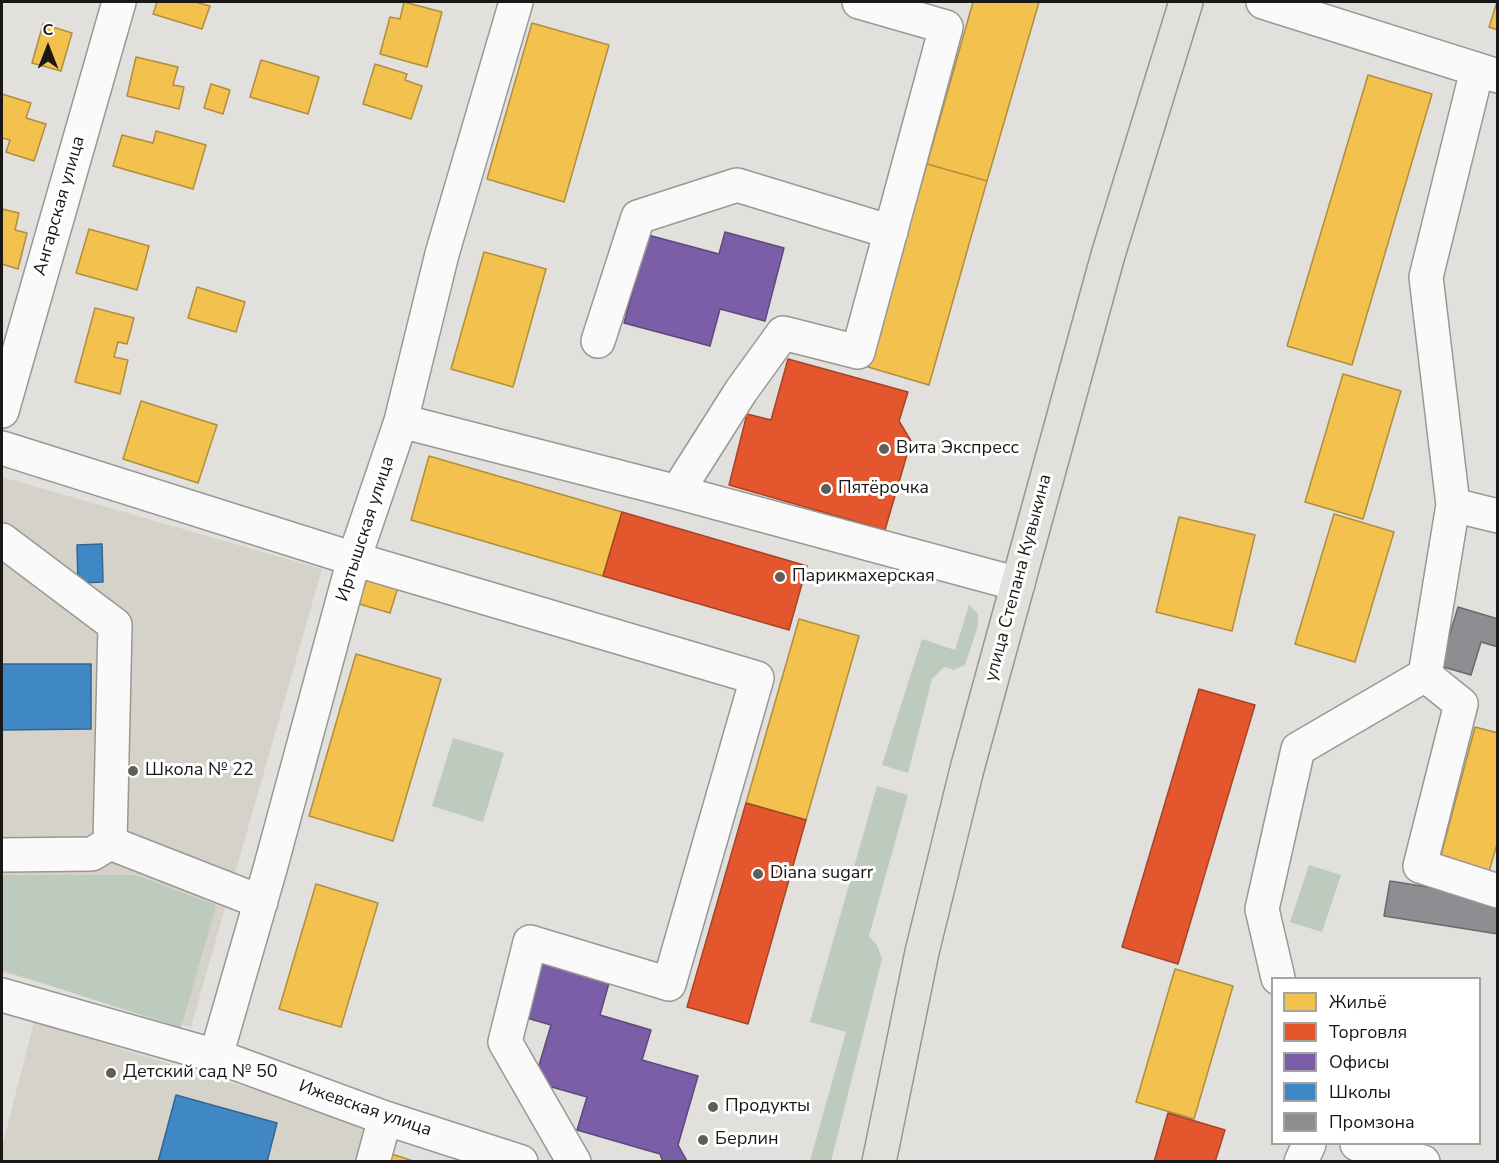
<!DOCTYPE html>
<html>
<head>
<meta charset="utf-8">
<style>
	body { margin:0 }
	#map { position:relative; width:1499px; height:1163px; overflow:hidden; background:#e1e0dc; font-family:"Nunito Sans",sans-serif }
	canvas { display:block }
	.frame { position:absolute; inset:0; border:3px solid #191816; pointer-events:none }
	.legend { position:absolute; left:1271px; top:977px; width:210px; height:168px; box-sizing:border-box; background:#fff; border:2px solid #a3a3a2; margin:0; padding:8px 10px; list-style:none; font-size:18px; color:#191816 }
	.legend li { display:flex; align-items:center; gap:12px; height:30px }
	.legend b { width:30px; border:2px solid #a3a3a2 }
	.north { position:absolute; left:18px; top:18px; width:60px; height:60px; -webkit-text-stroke:4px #fff; paint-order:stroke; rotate:0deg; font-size:16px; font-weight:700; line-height:24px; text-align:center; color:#191816 }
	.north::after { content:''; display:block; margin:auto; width:21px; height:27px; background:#191816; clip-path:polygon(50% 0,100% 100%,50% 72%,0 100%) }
</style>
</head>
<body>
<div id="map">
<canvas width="1499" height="1163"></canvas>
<div class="frame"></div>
<ul class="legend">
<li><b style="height:16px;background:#f2c14e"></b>Жильё</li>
<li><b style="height:16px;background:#e4572e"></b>Торговля</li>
<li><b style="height:16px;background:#7b5ea7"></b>Офисы</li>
<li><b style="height:16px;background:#3f88c5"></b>Школы</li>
<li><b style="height:16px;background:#8d8d92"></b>Промзона</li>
</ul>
<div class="north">С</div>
</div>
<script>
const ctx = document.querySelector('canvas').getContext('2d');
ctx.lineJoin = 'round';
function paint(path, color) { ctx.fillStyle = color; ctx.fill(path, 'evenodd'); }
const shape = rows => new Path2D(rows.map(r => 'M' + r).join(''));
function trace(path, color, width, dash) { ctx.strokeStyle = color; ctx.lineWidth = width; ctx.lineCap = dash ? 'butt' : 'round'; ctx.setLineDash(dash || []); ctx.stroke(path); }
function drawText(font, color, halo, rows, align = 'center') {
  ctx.font = font + ' "Nunito Sans",sans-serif'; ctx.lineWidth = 6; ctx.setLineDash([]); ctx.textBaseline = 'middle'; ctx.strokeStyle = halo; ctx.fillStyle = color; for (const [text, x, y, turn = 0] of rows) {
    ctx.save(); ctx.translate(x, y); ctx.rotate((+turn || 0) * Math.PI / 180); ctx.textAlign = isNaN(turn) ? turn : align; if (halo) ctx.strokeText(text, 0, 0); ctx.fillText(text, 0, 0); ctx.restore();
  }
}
paint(shape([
	[2,477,322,569,191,1027,2,972],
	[34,1022,369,1125,358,1161,2,1162,2,1147]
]), '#d5d2ca');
paint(shape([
	[969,605,978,614,978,626,965,665,954,670,944,667,932,679,908,773,882,765,922,639,955,650],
	[453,738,504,753,483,822,432,806],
	[877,786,908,795,869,936,877,945,882,959,831,1161,810,1161,846,1032,810,1022],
	[1309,865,1341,875,1322,932,1290,922],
	[2,875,135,875,216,905,181,1028,2,970]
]), '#bccbbe');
const homes = shape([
	[157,2,195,2,210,6,202,29,153,14,157,2],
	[404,2,442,12,427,67,380,54,390,17,400,19,404,2],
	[973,2,1039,2,987,181,927,164,973,2],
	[1497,2,1498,2,1498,30,1489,27,1497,2],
	[532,23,609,45,564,202,487,179,532,23],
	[43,24,72,33,61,71,32,63,43,24],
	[136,57,178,67,173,85,184,87,179,109,127,96,136,57],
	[261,60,319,77,308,114,250,97,261,60],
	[375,64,407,74,405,80,422,86,411,119,363,104,375,64],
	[1368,75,1432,94,1352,365,1287,346,1368,75],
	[211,84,230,90,223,114,204,108,211,84],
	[2,94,31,103,26,118,46,124,34,161,6,152,10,140,2,138,2,94],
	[156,131,206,145,193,189,113,166,122,135,153,143,156,131],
	[927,164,987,181,929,385,868,367,927,164],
	[2,209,19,213,15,230,27,233,18,269,2,264,2,209],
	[89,229,149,246,137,290,76,273,89,229],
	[484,252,546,269,513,387,451,369,484,252],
	[197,287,245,302,236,332,188,318,197,287],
	[95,308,134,318,127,344,118,342,114,357,128,360,120,394,75,382,95,308],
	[1343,374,1401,391,1363,519,1305,502,1343,374],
	[141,401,217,425,198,483,123,459,141,401],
	[429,456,622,512,603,576,411,520,429,456],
	[1334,514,1394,532,1355,662,1295,644,1334,514],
	[1179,517,1255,535,1232,631,1156,612,1179,517],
	[357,576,398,587,390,613,349,601,357,576],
	[799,619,859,636,806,820,746,803,799,619],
	[356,654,441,679,393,841,309,816,356,654],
	[1475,727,1498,733,1498,840,1489,872,1440,859,1475,727],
	[316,884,378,903,341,1027,279,1009,316,884],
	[1175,969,1233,986,1194,1119,1136,1102,1175,969],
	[392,1154,416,1162,390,1162,392,1154]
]);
paint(homes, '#f2c14e');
trace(homes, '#b18e3d', 1.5);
const shops = shape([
	[788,359,908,392,899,421,911,441,885,530,729,485,747,414,771,420,788,359],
	[622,512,807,566,789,630,603,576,622,512],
	[1199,689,1255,705,1178,964,1122,947,1199,689],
	[746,803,806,820,748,1024,687,1007,746,803],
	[1168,1113,1225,1130,1215,1162,1154,1162,1168,1113]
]);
paint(shops, '#e4572e');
trace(shops, '#a74427', 1.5);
const offices = shape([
	[725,232,784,248,765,321,720,309,710,346,624,323,648,235,719,254,725,232],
	[537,961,609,983,600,1015,651,1030,642,1060,698,1076,678,1145,687,1161,663,1162,660,1154,577,1130,587,1097,534,1082,551,1025,520,1016,537,961]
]);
paint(offices, '#7b5ea7');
trace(offices, '#5e497c', 1.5);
const schools = shape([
	[102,544,103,582,78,583,77,545,102,544],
	[2,664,91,664,91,729,2,730,2,664],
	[176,1095,277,1123,267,1162,158,1162,176,1095]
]);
paint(schools, '#3f88c5');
trace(schools, '#346690', 1.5);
const industry = shape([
	[1458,607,1498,619,1498,647,1481,642,1471,675,1440,666,1458,607],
	[1390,881,1498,898,1498,934,1384,916,1390,881]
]);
paint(industry, '#8d8d92');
trace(industry, '#6a6a6d', 1.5);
const minor = shape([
	[1263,2,1498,76],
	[598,341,638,217,737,185,891,232],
	[2,411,119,2],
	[401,421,677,492,1018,584],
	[2,448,354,559,757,678,669,984,530,942,505,1042,574,1162],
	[677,492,741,391,783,333,858,352,946,27,859,2],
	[1453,505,1498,516],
	[2,540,115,625,110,843],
	[1425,675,1461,704,1420,866,1498,891],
	[110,843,261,902],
	[2,855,92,854,110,843],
	[1278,978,1262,909,1298,749,1425,675,1453,505,1426,277,1477,70],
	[2,995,216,1056,385,1118,521,1162],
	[216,1056,270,869,354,559,401,421,442,254,516,2],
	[1357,1144,1423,1162],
	[373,1162,385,1118],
	[1301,1162,1309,1144]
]);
const major = shape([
	[879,1162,922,952,967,769,1108,255,1186,2]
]);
trace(minor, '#989895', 36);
trace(major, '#9a968c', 36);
trace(minor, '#fafafa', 33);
trace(major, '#e2e0da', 33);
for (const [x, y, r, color] of [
	[884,449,6,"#5f5e5b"],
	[826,489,6,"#5f5e5b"],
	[780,577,6,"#5f5e5b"],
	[133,771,6,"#5f5e5b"],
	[758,874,6,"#5f5e5b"],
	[111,1073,6,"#5f5e5b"],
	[713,1107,6,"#5f5e5b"],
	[703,1140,6,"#5f5e5b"]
]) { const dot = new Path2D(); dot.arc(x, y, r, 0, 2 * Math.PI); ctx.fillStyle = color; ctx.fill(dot); trace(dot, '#fff', 2); }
drawText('18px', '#191816', '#fff', [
	["Ангарская улица",60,206,-74],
	["Иртышская улица",366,529,-72],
	["улица Степана Кувыкина",1019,578,-75],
	["Ижевская улица",365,1109,19]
]);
drawText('18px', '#191816', '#fff', [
	["Вита Экспресс",896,449],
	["Пятёрочка",838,489],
	["Парикмахерская",792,577],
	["Школа № 22",145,771],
	["Diana sugarr",770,874],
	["Детский сад № 50",123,1073],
	["Продукты",725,1107],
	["Берлин",715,1140]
], 'left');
</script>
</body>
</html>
